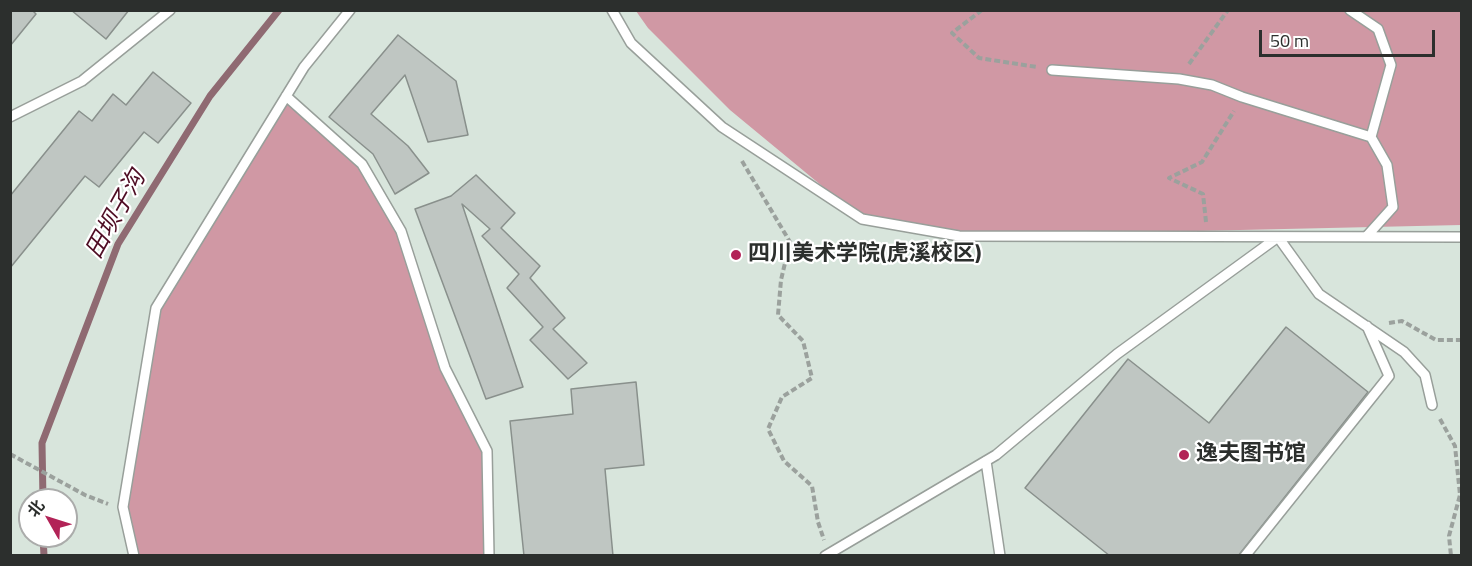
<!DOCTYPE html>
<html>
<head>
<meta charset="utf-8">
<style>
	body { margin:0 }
	#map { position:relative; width:1472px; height:566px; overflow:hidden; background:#e9f1ec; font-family:"Titillium Web","Noto Sans SC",sans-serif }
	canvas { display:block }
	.frame { position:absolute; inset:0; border:12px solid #2c2f2d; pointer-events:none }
	.north { position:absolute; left:18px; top:488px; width:60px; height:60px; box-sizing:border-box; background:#fff; border:2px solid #abacab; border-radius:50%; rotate:309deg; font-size:16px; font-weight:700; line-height:24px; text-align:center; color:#2c2f2d }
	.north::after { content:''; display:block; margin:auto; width:21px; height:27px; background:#b22357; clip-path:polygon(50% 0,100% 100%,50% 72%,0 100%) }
	.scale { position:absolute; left:1259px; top:30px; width:176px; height:27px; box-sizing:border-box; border:3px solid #2c2f2d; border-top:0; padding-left:8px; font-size:18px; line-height:21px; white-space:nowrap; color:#2c2f2d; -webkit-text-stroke:4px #fff; paint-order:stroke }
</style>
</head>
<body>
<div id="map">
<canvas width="1472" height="566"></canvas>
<div class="frame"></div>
<div class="north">北</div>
<div class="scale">50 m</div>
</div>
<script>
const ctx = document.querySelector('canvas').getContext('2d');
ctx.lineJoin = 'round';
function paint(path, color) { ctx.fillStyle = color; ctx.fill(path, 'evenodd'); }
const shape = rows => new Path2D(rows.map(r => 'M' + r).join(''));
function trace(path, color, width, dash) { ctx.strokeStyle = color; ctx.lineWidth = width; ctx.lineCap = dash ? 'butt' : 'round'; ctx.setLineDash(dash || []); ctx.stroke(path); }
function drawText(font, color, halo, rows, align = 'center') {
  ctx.font = font + ' "Titillium Web","Noto Sans SC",sans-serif'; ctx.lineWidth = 4.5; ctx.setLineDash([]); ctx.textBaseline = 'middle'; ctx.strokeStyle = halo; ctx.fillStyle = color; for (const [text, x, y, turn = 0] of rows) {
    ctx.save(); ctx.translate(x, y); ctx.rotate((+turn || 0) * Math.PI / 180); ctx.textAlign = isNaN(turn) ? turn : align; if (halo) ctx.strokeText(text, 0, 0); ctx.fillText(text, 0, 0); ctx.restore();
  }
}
paint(shape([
	[10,11,1461,11,1461,555,11,555],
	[30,500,66,500,66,536,30,536]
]), '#d8e5dc');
paint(shape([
	[636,11,1461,11,1461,225,975,236,862,219,730,110,648,28],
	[286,96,362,164,401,231,445,368,487,451,489,555,134,555,123,507,156,308]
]), '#d098a4');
trace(shape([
	[43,500,42,443,118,244,210,96,279,10],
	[43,536,44,556]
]), '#8f6a72', 7);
const building = shape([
	[10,10,32,10,36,14,10,46,10,10],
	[71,10,129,10,106,39,71,10],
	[398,35,456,81,468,135,428,142,405,75,371,114,408,146,429,173,395,194,373,154,329,117,398,35],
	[153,72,191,103,158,143,144,132,99,187,85,176,10,268,10,196,79,111,92,121,113,94,126,105,153,72],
	[476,175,515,213,501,228,540,266,530,278,565,318,553,329,587,363,568,379,530,340,543,327,507,288,519,274,482,236,490,229,462,204,523,387,486,399,415,209,451,196,476,175],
	[1286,327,1368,392,1238,556,1110,556,1025,488,1128,359,1209,423,1286,327],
	[636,382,644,465,605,469,613,556,524,556,510,421,573,414,571,389,636,382]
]);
paint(building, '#bfc6c2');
trace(building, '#89908c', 1.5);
const lane = shape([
	[612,10,631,43,722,127,862,219,959,236,1462,237],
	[1350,10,1378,29,1391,65,1371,137,1387,165,1393,207,1366,237],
	[1052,70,1179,79,1212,85,1242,97,1371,137],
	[286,96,362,164,401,231,445,368,487,451,489,556],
	[10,117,82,81,170,10],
	[986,461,1000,556],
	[134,556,123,507,156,308,304,67,350,10],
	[825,556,996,455,1117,354,1278,237,1319,294,1404,352,1425,375,1432,405],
	[1245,556,1389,376,1367,326]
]);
trace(lane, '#989f9a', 12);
trace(shape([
	[982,10,952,33,979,58,1037,67],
	[1189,64,1228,10],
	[742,161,790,242,781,280,778,315,803,341,812,378,782,397,768,429,784,461,812,486,818,522,824,540],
	[1206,222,1203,194,1169,178,1202,162,1234,111],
	[1389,323,1402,321,1436,340,1462,340],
	[1440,419,1455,446,1460,495,1449,536,1451,556],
	[10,454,85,495,108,504]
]), '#9ba19d', 4, [6, 3]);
trace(lane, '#fff', 9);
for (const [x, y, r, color] of [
	[736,255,6,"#b22357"],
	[1184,455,6,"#b22357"]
]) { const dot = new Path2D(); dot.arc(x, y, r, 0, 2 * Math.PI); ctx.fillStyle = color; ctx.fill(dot); trace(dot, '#fff', 2); }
drawText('bold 22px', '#2c2f2d', '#fff', [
	["四川美术学院(虎溪校区)",748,255],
	["逸夫图书馆",1196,455]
], 'left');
drawText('italic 24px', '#4e0c23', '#fff', [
	["田坝子沟",117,215,-61]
]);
</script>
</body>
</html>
